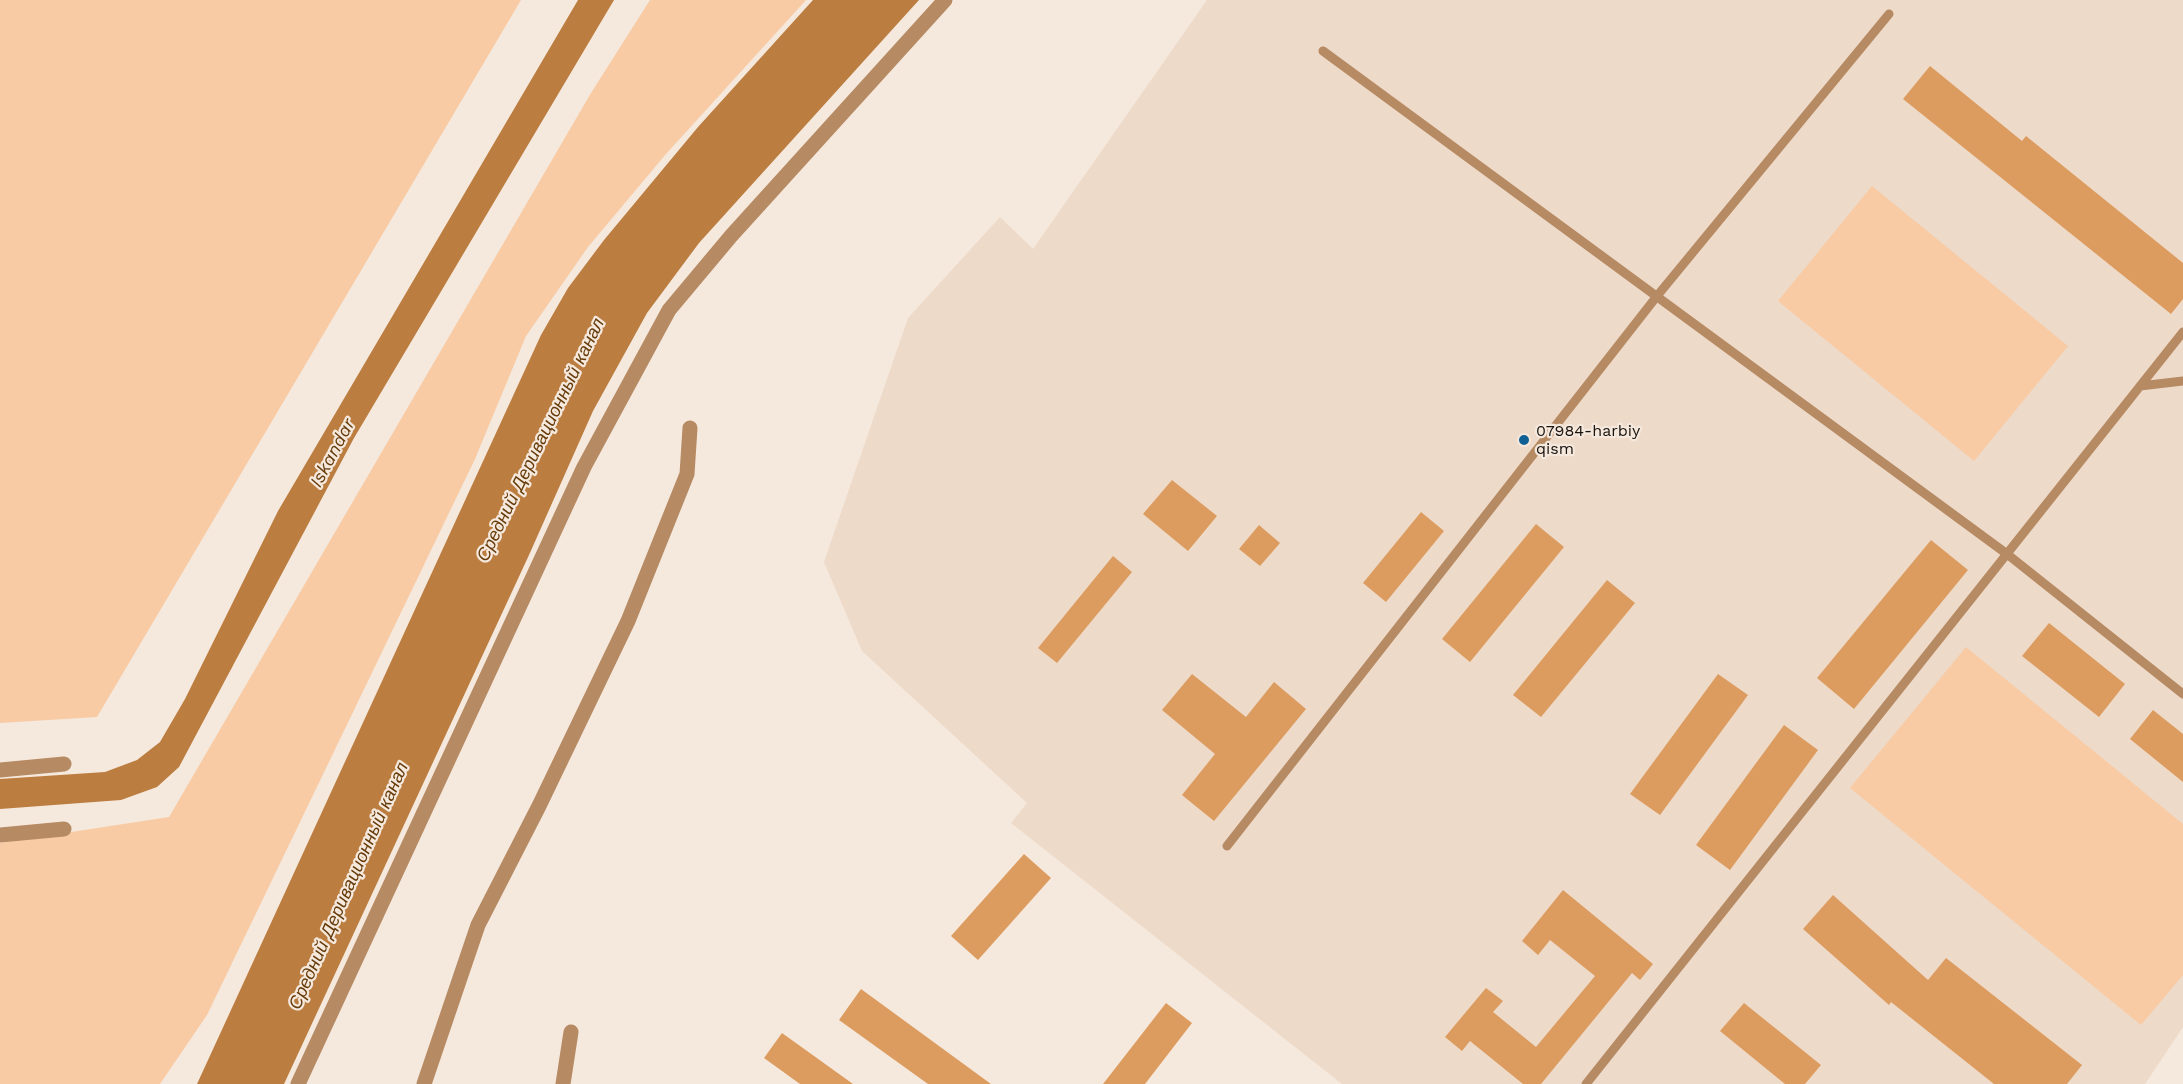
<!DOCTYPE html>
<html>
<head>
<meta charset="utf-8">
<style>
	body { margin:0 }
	canvas { display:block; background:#f5e8dc }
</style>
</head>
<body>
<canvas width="2183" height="1084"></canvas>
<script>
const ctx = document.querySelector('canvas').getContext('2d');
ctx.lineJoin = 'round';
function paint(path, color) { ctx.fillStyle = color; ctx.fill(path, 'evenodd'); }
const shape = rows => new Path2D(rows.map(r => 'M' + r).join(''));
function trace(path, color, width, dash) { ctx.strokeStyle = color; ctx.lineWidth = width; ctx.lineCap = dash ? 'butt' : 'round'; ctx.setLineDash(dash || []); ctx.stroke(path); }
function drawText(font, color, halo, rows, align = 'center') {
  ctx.font = font + ' "Work Sans",sans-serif'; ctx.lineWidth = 4.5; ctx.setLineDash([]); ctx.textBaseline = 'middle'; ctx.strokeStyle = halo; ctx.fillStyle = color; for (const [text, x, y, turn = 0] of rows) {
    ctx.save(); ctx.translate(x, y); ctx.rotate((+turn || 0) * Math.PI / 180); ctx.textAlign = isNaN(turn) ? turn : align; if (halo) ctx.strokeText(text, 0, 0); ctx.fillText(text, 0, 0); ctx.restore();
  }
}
paint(shape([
	[1207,0,2183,0,2183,1027,2145,1084,1342,1084,1011,823,1027,803,862,651,824,562,908,318,1000,217,1033,249]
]), '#eedac9');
paint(shape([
	[0,0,521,0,97,717,0,723],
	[650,0,806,0,666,154,588,247,526,336,475,459,207,1015,160,1084,0,1084,0,843,169,817,591,93],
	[1872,186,2068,346,1974,461,1778,301],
	[1966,647,2183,824,2183,975,2141,1025,1850,788]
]), '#f8cba4');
paint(shape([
	[578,0,614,0,354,438,179,767,157,787,121,800,0,809,0,779,105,772,137,760,160,742,185,699,278,511],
	[813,0,919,0,699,243,647,313,593,411,529,555,284,1084,197,1084,541,335,568,288,604,240,698,127]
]), '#bc7d40');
paint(shape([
	[1930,66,2022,141,2026,136,2183,263,2183,299,2171,314,1903,99],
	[1172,480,1217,516,1188,551,1143,514],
	[1421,512,1444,531,1386,602,1363,583],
	[1536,524,1564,547,1470,662,1442,639],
	[1259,525,1280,543,1260,566,1239,549],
	[1931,540,1968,570,1854,709,1817,678],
	[1113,556,1132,572,1057,663,1038,648],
	[1607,580,1635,603,1541,717,1513,695],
	[2049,623,2125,684,2099,717,2022,656],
	[1192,674,1246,717,1274,682,1306,709,1214,821,1182,795,1215,754,1162,710],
	[1718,674,1748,695,1660,815,1630,794],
	[2153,710,2183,734,2183,782,2130,739],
	[1784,725,1818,750,1730,870,1696,845],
	[1024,854,1051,878,978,960,951,936],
	[1563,890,1653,964,1640,980,1632,973,1541,1084,1523,1084,1470,1041,1462,1051,1445,1037,1486,988,1503,1001,1493,1012,1536,1047,1595,976,1550,940,1538,955,1522,941],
	[1833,895,1928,980,1946,958,2082,1065,2067,1084,1994,1084,1891,1002,1889,1005,1803,929],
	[861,989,991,1084,928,1084,839,1020],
	[1166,1003,1192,1023,1145,1084,1103,1084],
	[1744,1003,1821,1065,1805,1084,1785,1084,1720,1031],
	[782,1033,853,1084,800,1084,764,1058]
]), '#dd9c5f');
trace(shape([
	[1323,51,2007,554,2183,694],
	[2140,386,2183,381],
	[1227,846,1657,296,1889,14],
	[1586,1084,2183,332]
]), '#b68a63', 9);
trace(shape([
	[0,770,64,764],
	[0,835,64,829],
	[298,1084,584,467,669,310,731,236,945,0],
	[424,1084,478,925,539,806,628,621,687,474,690,428],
	[563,1084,571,1032]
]), '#b68a63', 15);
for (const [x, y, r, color] of [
	[1524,440,6,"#0f6193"]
]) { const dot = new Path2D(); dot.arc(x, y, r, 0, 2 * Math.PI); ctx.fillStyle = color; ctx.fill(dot); trace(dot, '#f5e8dc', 2); }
drawText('16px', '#191410', '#f5e8dc', [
	["07984-harbiy",1536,431],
	["qism",1536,449]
], 'left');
drawText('italic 18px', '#663b0a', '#f5e8dc', [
	["Средний Деривационный канал",541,440,-64],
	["Iskandar",333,453,-62],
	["Средний Деривационный канал",349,886,-66]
]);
</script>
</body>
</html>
